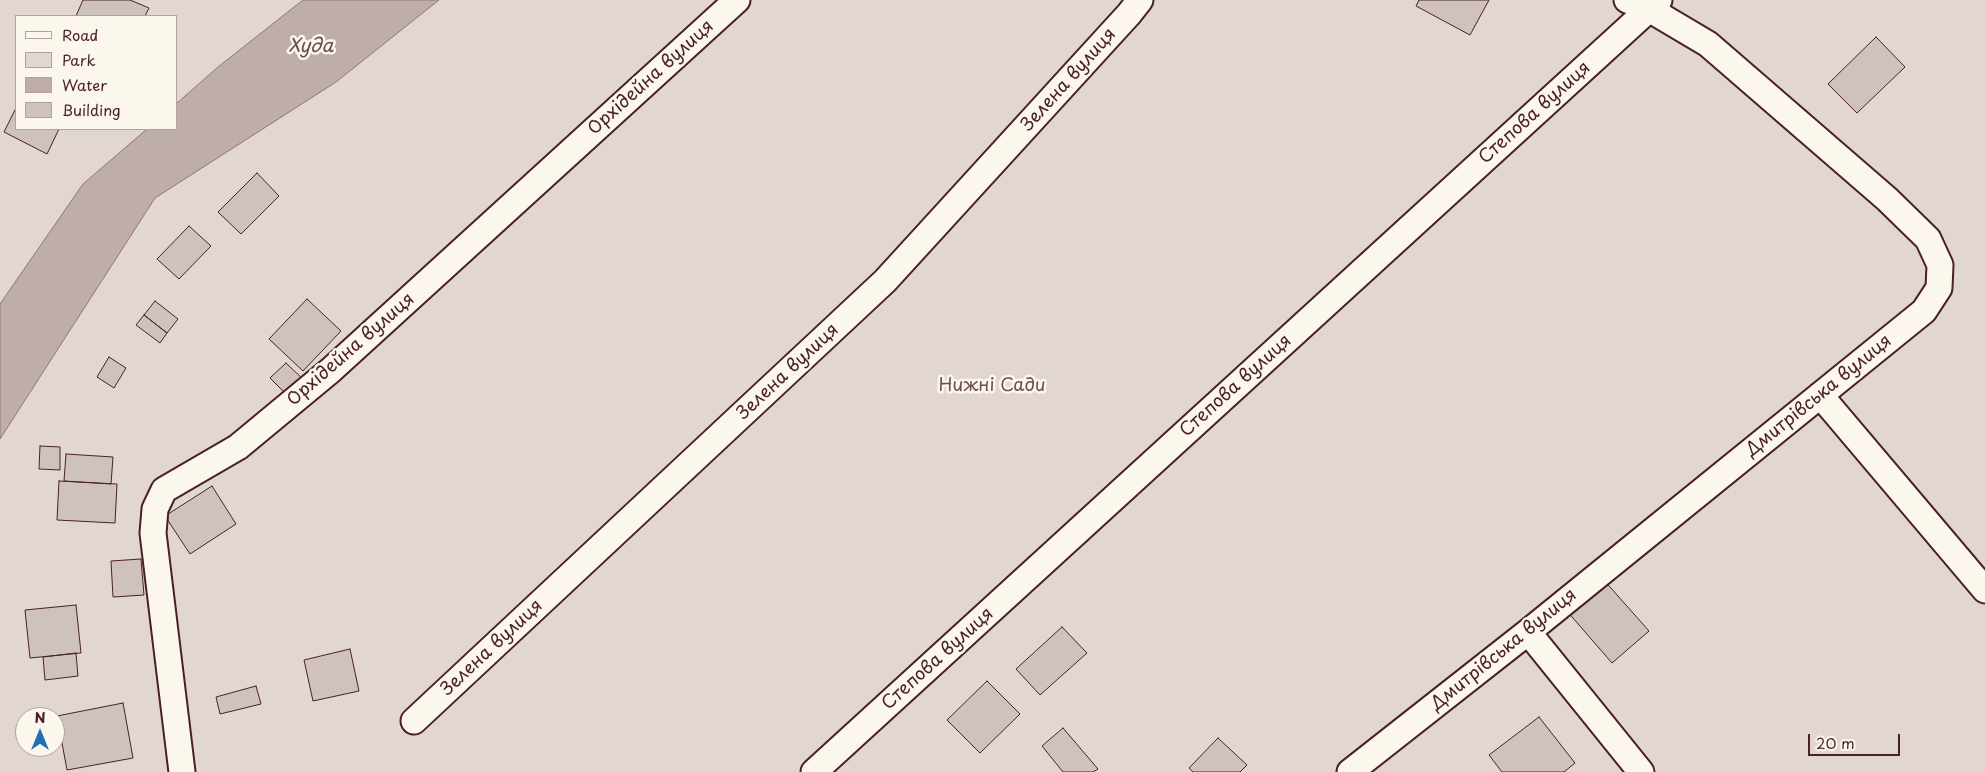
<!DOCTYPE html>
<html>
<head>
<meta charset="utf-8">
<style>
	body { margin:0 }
	#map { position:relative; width:1985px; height:772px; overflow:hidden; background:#fbf7ec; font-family:"Playpen Sans",sans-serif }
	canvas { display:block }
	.legend { position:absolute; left:15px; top:15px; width:162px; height:115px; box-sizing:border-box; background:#fbf7ec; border:1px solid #b4a19f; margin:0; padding:6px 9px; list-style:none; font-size:15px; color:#4a1f2b }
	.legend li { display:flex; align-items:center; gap:10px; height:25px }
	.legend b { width:25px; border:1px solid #b4a19f }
	.north { position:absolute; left:15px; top:707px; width:50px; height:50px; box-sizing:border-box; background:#fbf7ec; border:1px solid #b4a19f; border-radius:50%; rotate:0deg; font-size:14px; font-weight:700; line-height:20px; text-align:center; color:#4a1f2b }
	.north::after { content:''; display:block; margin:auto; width:18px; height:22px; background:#1f6fb2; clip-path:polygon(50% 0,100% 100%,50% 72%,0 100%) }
	.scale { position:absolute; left:1808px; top:734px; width:92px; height:22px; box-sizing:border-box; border:2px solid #4a1f2b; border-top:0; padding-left:6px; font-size:15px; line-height:18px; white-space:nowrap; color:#4a1f2b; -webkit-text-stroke:4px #fbf7ec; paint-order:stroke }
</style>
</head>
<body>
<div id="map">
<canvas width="1985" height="772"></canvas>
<ul class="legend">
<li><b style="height:6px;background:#fbf7ec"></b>Road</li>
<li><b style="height:14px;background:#e2d7d0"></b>Park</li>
<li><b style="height:14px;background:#bfadaa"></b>Water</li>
<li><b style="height:14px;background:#cfc2bc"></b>Building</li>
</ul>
<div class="north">N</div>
<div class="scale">20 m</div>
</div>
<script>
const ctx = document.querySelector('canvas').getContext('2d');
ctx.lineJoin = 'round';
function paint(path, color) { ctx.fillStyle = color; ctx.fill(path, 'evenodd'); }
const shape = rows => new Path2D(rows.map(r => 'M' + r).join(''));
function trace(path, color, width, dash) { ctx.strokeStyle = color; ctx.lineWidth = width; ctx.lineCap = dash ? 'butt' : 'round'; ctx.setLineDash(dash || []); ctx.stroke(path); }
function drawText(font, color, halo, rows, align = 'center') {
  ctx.font = font + ' "Playpen Sans",sans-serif'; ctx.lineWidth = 5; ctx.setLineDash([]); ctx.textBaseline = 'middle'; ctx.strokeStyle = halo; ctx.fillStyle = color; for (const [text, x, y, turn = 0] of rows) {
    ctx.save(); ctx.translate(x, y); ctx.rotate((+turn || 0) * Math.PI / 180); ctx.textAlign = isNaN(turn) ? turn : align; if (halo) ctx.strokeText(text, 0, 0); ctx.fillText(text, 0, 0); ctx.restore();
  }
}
paint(shape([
	[0,0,1985,0,1985,772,0,772],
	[16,16,176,16,176,129,16,129],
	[25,717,55,717,55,747,25,747]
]), '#e2d7d0');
const water = shape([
	[303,0,439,0,336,82,155,198,0,439,0,304,83,184,147,129,176,129,176,104,218,67,303,0]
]);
paint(water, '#bfadaa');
trace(water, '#907477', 1);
const building = shape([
	[83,0,130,0,149,8,145,16,76,16,83,0],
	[1419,0,1489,0,1470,35,1416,6,1419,0],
	[1876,37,1905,67,1857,113,1828,84,1876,37],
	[16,108,16,129,59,129,47,154,4,132,16,108],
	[257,173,279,196,241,234,218,212,257,173],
	[189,226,211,246,179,279,157,259,189,226],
	[307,299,341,331,303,371,269,339,307,299],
	[155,301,178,319,167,333,144,315,155,301],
	[144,315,167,333,160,343,136,325,144,315],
	[109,357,126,368,114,388,97,377,109,357],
	[286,363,307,383,291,399,270,378,286,363],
	[40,446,60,447,60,470,39,469,40,446],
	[66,454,113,457,111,484,64,481,66,454],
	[59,481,117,484,115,523,57,520,59,481],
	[212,486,236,524,190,554,165,516,212,486],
	[141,559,144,595,113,597,111,561,141,559],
	[1602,578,1649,631,1612,663,1566,610,1602,578],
	[76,605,81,653,30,658,25,610,76,605],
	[1062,627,1087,653,1040,695,1016,669,1062,627],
	[350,649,359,691,313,701,304,660,350,649],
	[76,653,78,676,45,680,43,657,76,653],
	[987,681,1020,714,980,753,947,720,987,681],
	[256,686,261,704,220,714,216,697,256,686],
	[123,703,133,758,67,770,57,716,123,703],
	[1539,717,1575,763,1564,772,1502,772,1489,755,1539,717],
	[1063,728,1098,769,1093,772,1063,772,1042,746,1063,728],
	[1218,738,1247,765,1240,772,1193,772,1189,768,1218,738]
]);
paint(building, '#cfc2bc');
trace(building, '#4a1f2b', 1);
const street = shape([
	[1820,395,1985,590],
	[1528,632,1641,772],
	[414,721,885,281,1129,14,1140,0],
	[182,772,153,533,155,509,164,490,238,447,331,370,737,0],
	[814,772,1659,0],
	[1350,772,1528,632,1924,311,1939,288,1940,265,1928,239,1887,199,1708,44,1649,9,1627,0]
]);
trace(street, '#4a1f2b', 29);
trace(street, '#fbf7ec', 25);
drawText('18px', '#4a1f2b', '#fbf7ec', [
	["Орхідейна вулиця",651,78,-42],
	["Зелена вулиця",1069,80,-48],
	["Степова вулиця",1535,113,-42],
	["Орхідейна вулиця",351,350,-41],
	["Зелена вулиця",788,372,-43],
	["Степова вулиця",1236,386,-42],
	["Дмитрівська вулиця",1819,396,-39],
	["Зелена вулиця",492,648,-43],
	["Дмитрівська вулиця",1504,650,-39],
	["Степова вулиця",938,659,-42]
]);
drawText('18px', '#704d54', '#fbf7ec', [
	["Нижні Сади",992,386]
]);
drawText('italic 19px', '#6d4a51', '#fbf7ec', [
	["Худа",311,47]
]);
</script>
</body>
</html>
